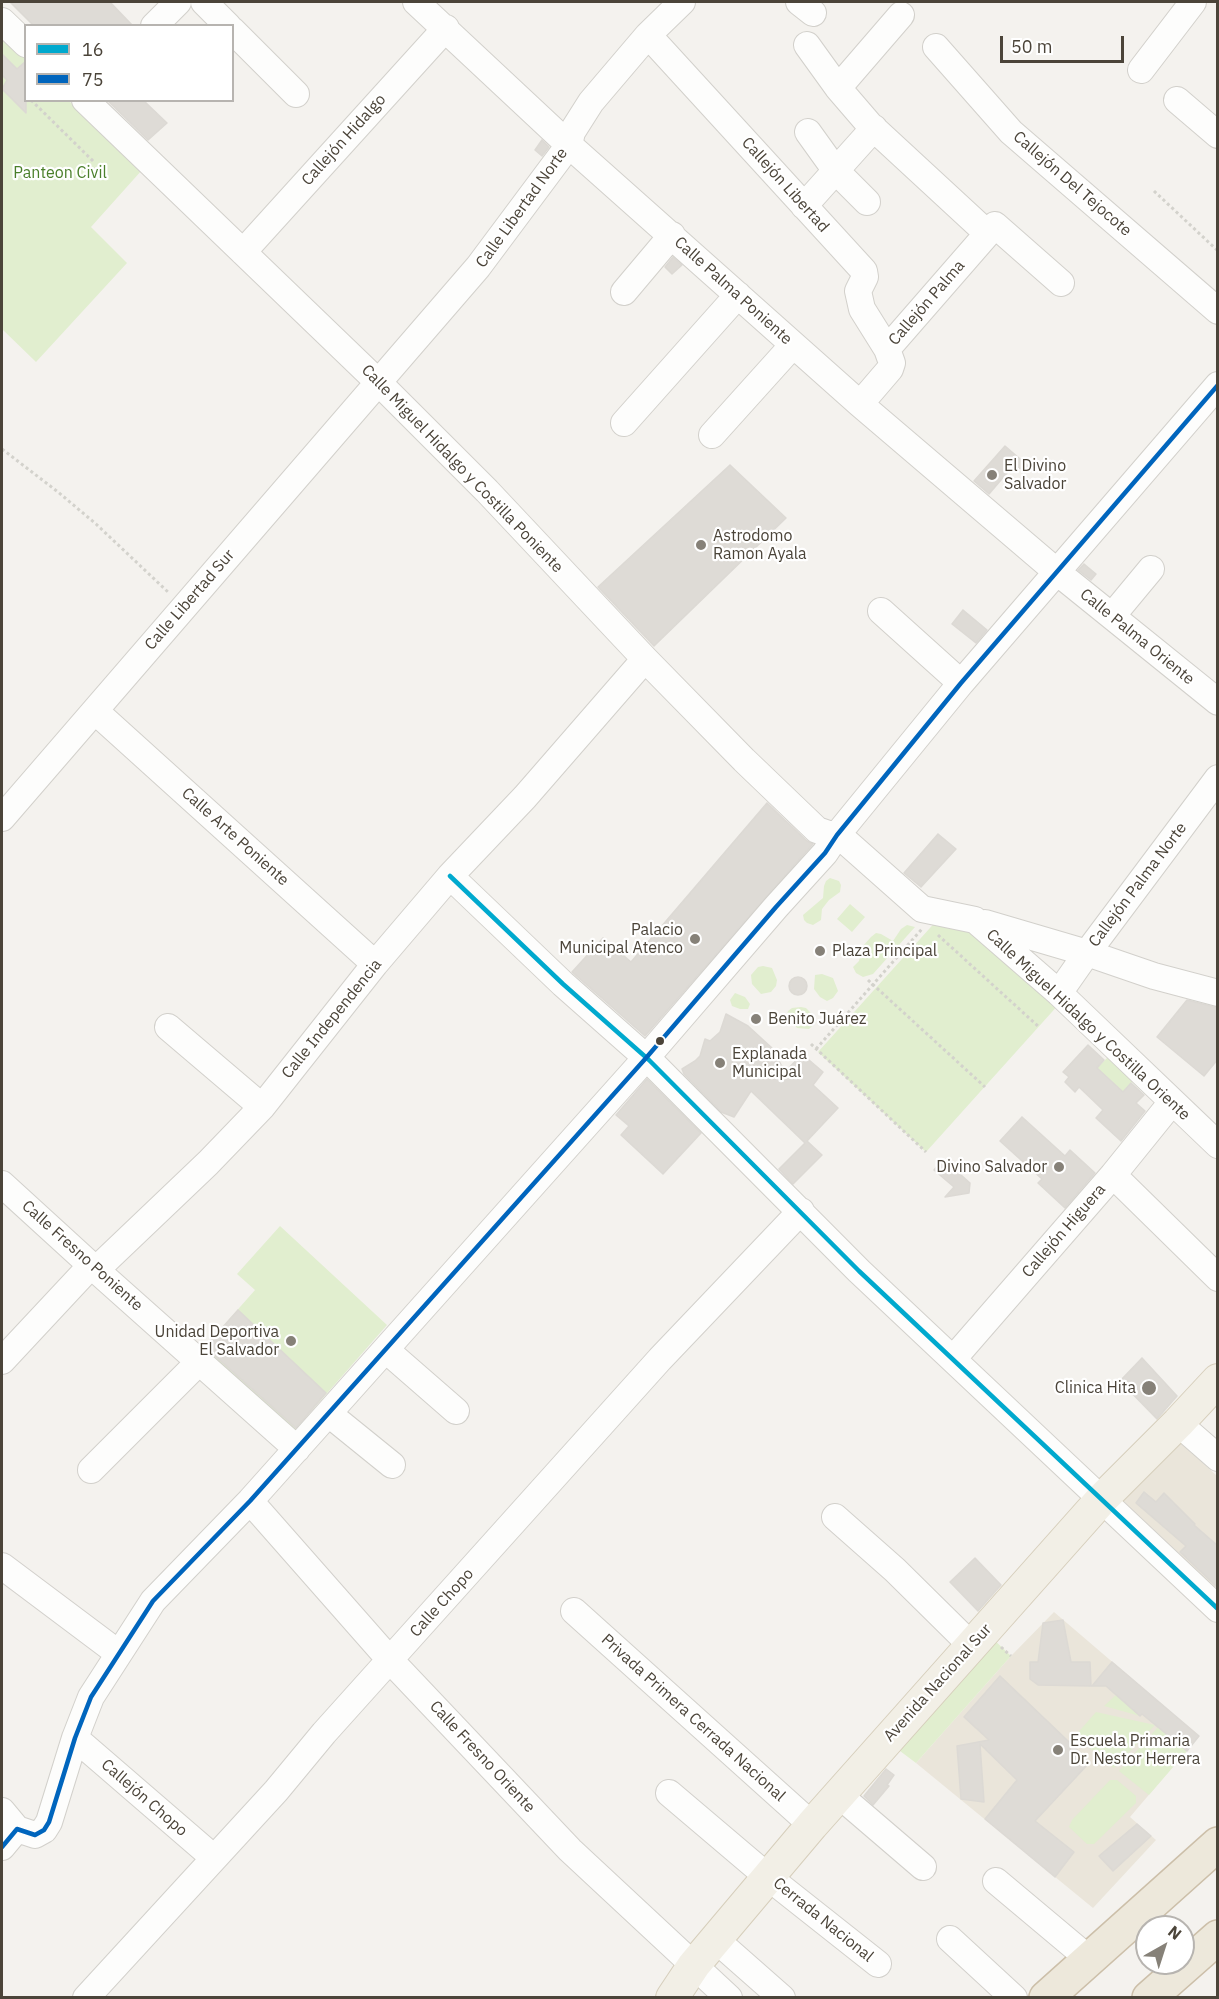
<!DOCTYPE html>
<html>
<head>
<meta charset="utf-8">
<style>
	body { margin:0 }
	#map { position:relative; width:1219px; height:1999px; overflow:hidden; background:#f4f2ee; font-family:"IBM Plex Sans",sans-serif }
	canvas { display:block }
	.frame { position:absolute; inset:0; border:3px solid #4b4439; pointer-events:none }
	.legend { position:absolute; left:24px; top:24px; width:210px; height:78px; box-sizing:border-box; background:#fff; border:2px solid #b7b4b0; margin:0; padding:8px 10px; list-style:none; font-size:18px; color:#4b4439 }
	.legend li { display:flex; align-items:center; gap:12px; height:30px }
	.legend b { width:30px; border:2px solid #b7b4b0 }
	.north { position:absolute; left:1135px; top:1915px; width:60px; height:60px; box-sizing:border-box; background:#fff; border:2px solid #b7b4b0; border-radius:50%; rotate:39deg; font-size:16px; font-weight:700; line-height:24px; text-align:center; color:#4b4439 }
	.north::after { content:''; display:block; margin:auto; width:21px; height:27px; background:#868178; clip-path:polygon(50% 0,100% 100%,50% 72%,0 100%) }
	.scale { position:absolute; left:1000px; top:36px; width:124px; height:27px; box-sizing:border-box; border:3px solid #4b4439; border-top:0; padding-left:8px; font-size:18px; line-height:21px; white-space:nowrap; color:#4b4439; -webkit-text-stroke:4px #fff; paint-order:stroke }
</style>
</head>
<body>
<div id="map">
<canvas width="1219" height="1999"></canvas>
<div class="frame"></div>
<ul class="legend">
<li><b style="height:8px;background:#00a9ce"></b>16</li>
<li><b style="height:8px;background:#0065bd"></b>75</li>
</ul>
<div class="north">N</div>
<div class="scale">50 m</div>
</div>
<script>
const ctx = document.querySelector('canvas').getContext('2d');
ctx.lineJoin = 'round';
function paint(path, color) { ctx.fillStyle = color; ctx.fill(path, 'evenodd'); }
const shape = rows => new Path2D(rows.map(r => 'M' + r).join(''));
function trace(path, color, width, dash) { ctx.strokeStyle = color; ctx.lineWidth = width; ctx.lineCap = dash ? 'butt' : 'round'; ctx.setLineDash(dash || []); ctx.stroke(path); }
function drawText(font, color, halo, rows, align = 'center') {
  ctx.font = font + ' "IBM Plex Sans",sans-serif'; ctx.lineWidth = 4.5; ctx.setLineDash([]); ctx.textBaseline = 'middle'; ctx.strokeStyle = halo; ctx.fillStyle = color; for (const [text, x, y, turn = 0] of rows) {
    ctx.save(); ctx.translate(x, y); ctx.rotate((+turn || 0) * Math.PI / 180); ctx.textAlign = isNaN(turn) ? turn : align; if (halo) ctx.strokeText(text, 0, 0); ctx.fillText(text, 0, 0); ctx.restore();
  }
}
paint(shape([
	[1174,1436,1217,1476,1217,1585,1212,1590,1115,1500],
	[1054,1612,1199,1736,1130,1817,1156,1840,1093,1908,916,1763,1011,1656]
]), '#eae5da');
paint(shape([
	[2,34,25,58,26,100,69,101,142,170,91,227,127,263,36,362,2,329],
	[830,878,839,881,841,885,840,892,829,900,822,909,821,920,813,925,807,923,804,920,803,915,823,898,824,886,826,881],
	[850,904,865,917,852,932,837,919],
	[939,918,973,925,1060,1003,926,1152,818,1052],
	[907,925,915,927,873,974,863,977,856,973,853,967,859,961,862,947,871,937,876,933,881,934,893,941,901,929],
	[763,966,772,968,777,980,776,986,771,992,761,994,752,984,751,975,758,967],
	[822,974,833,978,838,991,833,998,827,1001,820,997,814,989,815,975],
	[735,993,745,997,750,1004,748,1009,740,1009,732,1006,730,1000],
	[801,1007,806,1008,814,1016,816,1022,809,1029,797,1028,787,1015,788,1011,792,1008],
	[1114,1051,1153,1086,1145,1094,1132,1082,1123,1092,1097,1068],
	[280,1226,387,1325,286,1440,195,1358,255,1290,237,1274],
	[991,1637,1011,1656,916,1763,896,1748],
	[1116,1695,1140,1716,1104,1706],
	[1096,1712,1155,1725,1114,1768,1075,1736],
	[1158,1727,1187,1751,1149,1795,1119,1771],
	[1110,1780,1117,1780,1136,1796,1136,1803,1094,1844,1087,1844,1069,1827,1072,1820]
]), '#e1eecf');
const building = shape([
	[10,2,110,2,133,26,34,26,10,2],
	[2,54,17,69,26,61,26,113,2,89,7,80,2,75,2,54],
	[107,100,143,100,167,123,148,140,107,100],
	[542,140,549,147,542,156,535,150,542,140],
	[673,257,682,265,672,274,665,267,673,257],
	[1005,446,1034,471,1012,467,989,494,974,481,1005,446],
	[730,465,786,518,654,646,598,587,730,465],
	[1084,564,1096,574,1091,580,1078,570,1084,564],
	[963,610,987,630,976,643,952,624,963,610],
	[767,803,807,841,813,844,645,1036,572,972,603,938,631,962,767,803],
	[938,834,956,849,921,887,904,873,938,834],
	'789 986a9 9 0 1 1 18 0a9 9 0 1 1-18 0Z',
	[1187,1000,1218,1008,1218,1059,1204,1076,1157,1037,1187,1000],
	[726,1014,748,1026,772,1048,785,1072,802,1054,823,1072,813,1085,838,1108,807,1141,822,1155,793,1184,779,1169,805,1143,751,1091,734,1117,721,1112,684,1074,682,1069,695,1061,700,1056,705,1039,710,1041,720,1032,726,1014],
	[1088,1045,1104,1060,1097,1068,1123,1092,1131,1083,1144,1095,1136,1103,1145,1111,1121,1141,1096,1118,1103,1110,1079,1087,1075,1092,1065,1082,1069,1077,1063,1072,1088,1045],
	[647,1079,701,1133,663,1174,621,1135,629,1126,616,1115,647,1079],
	[1022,1117,1065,1156,1070,1150,1095,1173,1065,1208,1038,1183,1042,1179,1000,1141,1022,1117],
	[943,1159,970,1183,969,1193,945,1197,954,1187,934,1170,943,1159],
	[238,1310,326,1393,296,1428,205,1347,238,1310],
	[1142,1358,1177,1396,1157,1419,1120,1381,1142,1358],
	[1144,1492,1156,1502,1164,1493,1195,1524,1194,1525,1218,1546,1218,1588,1180,1552,1186,1546,1136,1503,1144,1492],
	[975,1558,1001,1585,978,1611,950,1582,975,1558],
	[1063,1620,1071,1662,1090,1662,1091,1686,1038,1685,1030,1679,1030,1662,1038,1662,1043,1623,1063,1620],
	[1112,1662,1199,1736,1187,1751,1142,1714,1140,1716,1106,1686,1092,1686,1112,1662],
	[1000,1676,1090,1762,1035,1821,1074,1852,1055,1877,985,1819,1017,1780,980,1744,984,1802,961,1799,957,1746,989,1740,964,1717,1000,1676],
	[886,1769,894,1775,887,1785,889,1786,873,1805,864,1796,886,1769],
	[1137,1824,1151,1836,1113,1871,1099,1856,1137,1824]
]);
paint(building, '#dedbd6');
trace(building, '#dcd9d4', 1.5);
const minor = shape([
	[204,2,228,26],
	[416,2,569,145,860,404,1057,572,1218,702],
	[799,2,813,13],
	[2,21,26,44],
	[154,26,178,2],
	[232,30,296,94],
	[648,35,864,271,865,277,858,291,862,309,887,349],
	[807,45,838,88,869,124,987,233],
	[936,47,1011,132,1218,311],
	[1141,70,1193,2],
	[838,88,901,15],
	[85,100,378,382,487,491,645,659,744,760,817,830,843,839,922,909,975,920,1059,993,1218,1145],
	[1177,100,1218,135],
	[808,132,836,171,867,202],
	[804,206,874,128],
	[243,252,446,28],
	[624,292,672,235],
	[860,404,890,369,892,363,887,349,995,225,1061,283],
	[624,423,738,295],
	[712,435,793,345],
	[881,611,961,683],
	[1112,616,1151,569],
	[95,711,375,964],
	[2,818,478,267,569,145,572,132,591,102,648,35,682,2],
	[450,876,563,984,649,1060,859,1271,1218,1609],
	[985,923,1087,953,1154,976,1218,993],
	[1059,993,1087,953,1218,778],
	[168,1027,262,1107],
	[1113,1175,1218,1278],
	[2,1184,95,1269,297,1449],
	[386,1350,456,1411],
	[953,1359,1113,1175,1172,1102],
	[2,1361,85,1272,101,1265,208,1163,262,1107,375,964,450,876,525,797,645,659],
	[329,1414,392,1465],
	[1178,1423,1218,1458],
	[91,1470,200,1361],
	[250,1501,390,1660,570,1850,729,1998],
	[835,1517,895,1570,972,1646],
	[2,1566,118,1653],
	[574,1611,812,1825],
	[75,1738,214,1858],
	[669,1793,768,1877,878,1964],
	[839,1795,923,1867],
	[2,1811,17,1829,35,1835,44,1830,49,1822,75,1738,91,1697,153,1601,250,1501,646,1058,776,907,825,853,837,835,961,683,1218,385],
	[2,1847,17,1829],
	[996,1881,1089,1959],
	[715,1939,782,1998],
	[950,1939,1014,1998],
	[86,1998,276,1791,324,1733,660,1359,801,1211]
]);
const major = shape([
	[672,1998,694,1965,812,1825,1101,1500,1178,1423,1218,1380]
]);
const highway = shape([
	[1046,1998,1218,1844],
	[1149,1998,1218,1937]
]);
trace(minor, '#d2d0cb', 28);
trace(major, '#d6cebb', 34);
trace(highway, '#ccbfa9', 36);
trace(shape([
	[31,100,94,162],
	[1154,191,1218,251],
	[2,449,58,492,96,524,168,592],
	[938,935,1039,1027],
	[868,980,985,1087],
	[811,1044,926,1152],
	[816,1049,922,929],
	[1001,1647,1011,1656]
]), '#d3d2cc', 3, [3, 3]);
trace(minor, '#fdfdfc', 26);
trace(major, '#f2efe6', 32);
trace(highway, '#ede8db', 33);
trace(shape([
	[450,876,563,984,649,1060,859,1271,1218,1609]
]), '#00a9ce', 4.5);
trace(shape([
	[2,1847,17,1829,35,1835,44,1830,49,1822,75,1738,91,1697,153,1601,250,1501,646,1058,776,907,825,853,837,835,961,683,1218,385]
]), '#0065bd', 4.5);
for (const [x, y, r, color] of [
	[992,475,6,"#868178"],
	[701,545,6,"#868178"],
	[695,939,6,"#868178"],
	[820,951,6,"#868178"],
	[756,1019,6,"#868178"],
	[660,1041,5,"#4b4439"],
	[720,1063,6,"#868178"],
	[1059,1167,6,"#868178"],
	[291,1341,6,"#868178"],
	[1149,1388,8,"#868178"],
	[1058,1750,6,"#868178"]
]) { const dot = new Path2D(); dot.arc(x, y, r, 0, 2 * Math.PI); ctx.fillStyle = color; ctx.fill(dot); trace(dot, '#fff', 2); }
drawText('16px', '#4b4439', '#fff', [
	["Callejón Hidalgo",344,140,-48],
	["Callejón Del Tejocote",1072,184,41],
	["Callejón Libertad",785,185,48],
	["Calle Libertad Norte",522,208,-54],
	["Calle Palma Poniente",733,291,42],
	["Callejón Palma",927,303,-49],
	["Calle Miguel Hidalgo y Costilla Poniente",462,469,46],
	["Calle Libertad Sur",190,600,-49],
	["Calle Palma Oriente",1137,637,39],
	["Calle Arte Poniente",235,837,42],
	["Callejón Palma Norte",1138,885,-53],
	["Calle Independencia",332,1019,-51],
	["Calle Miguel Hidalgo y Costilla Oriente",1088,1025,43],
	["Callejón Higuera",1064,1231,-49],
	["Calle Fresno Poniente",82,1256,42],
	["Calle Chopo",442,1603,-48],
	["Avenida Nacional Sur",938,1683,-48],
	["Privada Primera Cerrada Nacional",693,1718,42],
	["Calle Fresno Oriente",482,1757,47],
	["Callejón Chopo",144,1798,41],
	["Cerrada Nacional",823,1920,39]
]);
drawText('16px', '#4a7f2a', '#fff', [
	["Panteon Civil",60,173]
]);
drawText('16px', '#4b4439', '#fff', [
	["El Divino",1004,466],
	["Salvador",1004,484],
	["Astrodomo",713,536],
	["Ramon Ayala",713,554],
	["Palacio",683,930,"right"],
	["Municipal Atenco",683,948,"right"],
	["Plaza Principal",832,951],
	["Benito Juárez",768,1019],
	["Explanada",732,1054],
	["Municipal",732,1072],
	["Divino Salvador",1047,1167,"right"],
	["Unidad Deportiva",279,1332,"right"],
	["El Salvador",279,1350,"right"],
	["Clinica Hita",1136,1388,"right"],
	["Escuela Primaria",1070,1741],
	["Dr. Nestor Herrera",1070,1759]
], 'left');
</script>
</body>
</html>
